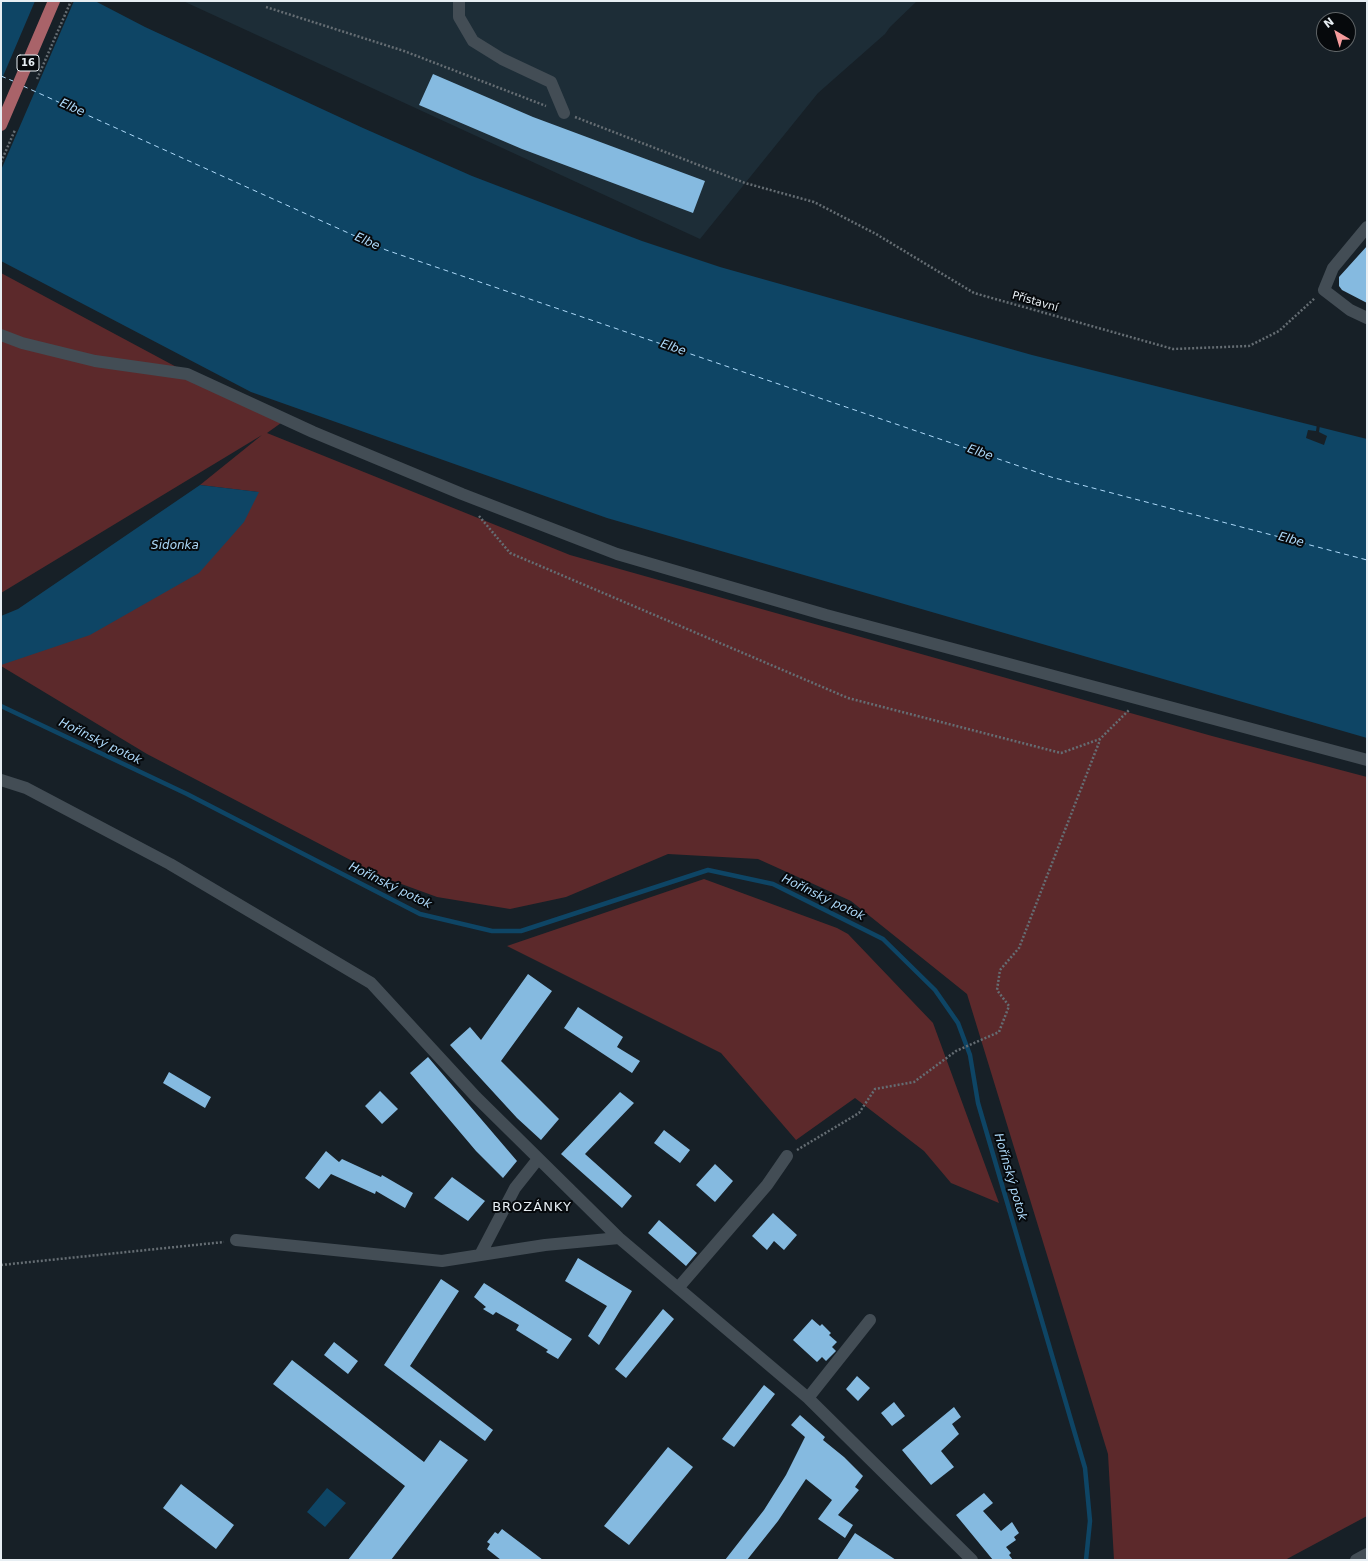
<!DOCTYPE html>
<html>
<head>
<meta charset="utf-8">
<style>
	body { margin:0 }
	#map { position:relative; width:1368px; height:1561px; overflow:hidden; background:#172027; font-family:"DejaVu Sans",sans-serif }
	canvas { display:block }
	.frame { position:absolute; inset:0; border:2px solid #e7eef3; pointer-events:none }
	.north { position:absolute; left:1316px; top:12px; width:40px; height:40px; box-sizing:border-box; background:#06090c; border:1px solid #606568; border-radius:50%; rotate:322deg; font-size:11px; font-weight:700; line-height:16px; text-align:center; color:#e7eef3 }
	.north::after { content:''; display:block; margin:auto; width:14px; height:18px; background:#f59b9c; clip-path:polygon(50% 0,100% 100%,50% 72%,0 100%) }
</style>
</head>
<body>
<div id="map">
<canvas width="1368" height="1561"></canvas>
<div class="frame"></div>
<div class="north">N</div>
</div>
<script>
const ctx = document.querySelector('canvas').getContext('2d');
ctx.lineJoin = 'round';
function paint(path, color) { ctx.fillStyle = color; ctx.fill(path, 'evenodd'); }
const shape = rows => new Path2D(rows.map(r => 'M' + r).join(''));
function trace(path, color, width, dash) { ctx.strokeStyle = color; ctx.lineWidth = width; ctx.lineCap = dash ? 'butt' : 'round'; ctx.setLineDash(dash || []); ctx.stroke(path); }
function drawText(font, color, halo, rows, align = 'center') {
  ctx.font = font + ' "DejaVu Sans",sans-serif'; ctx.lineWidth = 4; ctx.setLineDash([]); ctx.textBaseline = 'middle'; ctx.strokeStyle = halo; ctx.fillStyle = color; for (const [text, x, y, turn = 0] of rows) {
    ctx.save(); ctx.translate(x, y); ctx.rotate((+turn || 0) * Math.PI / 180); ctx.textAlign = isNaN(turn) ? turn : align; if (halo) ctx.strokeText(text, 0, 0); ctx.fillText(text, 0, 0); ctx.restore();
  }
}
paint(shape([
	[183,1,917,1,890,27,885,34,818,93,700,239]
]), '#1d2d37');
paint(shape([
	[1,273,281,423,267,433,570,555,1212,736,1367,777,1367,1516,1285,1560,1114,1560,1108,1454,967,994,851,901,758,859,668,854,566,897,510,909,437,897,385,878,147,754,1,666,1,664,258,492,200,485,262,435,1,593],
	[704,879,837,928,848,934,933,1023,999,1203,951,1183,924,1151,855,1098,796,1140,721,1053,507,946]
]), '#5c292b');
paint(shape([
	[1,1,95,1,145,27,363,128,472,176,642,241,720,267,1032,355,1367,439,1367,738,607,518,251,392,1,261],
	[200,485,259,492,244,522,199,573,90,635,1,665,1,616,18,609],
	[327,1488,346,1503,325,1527,307,1512]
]), '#0e4565');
paint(shape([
	[35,1,74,1,1,170,1,81],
	[1317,424,1320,425,1319,432,1327,436,1324,445,1306,438,1308,430,1316,431]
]), '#172027');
trace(shape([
	[1,706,187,794,420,914,492,931,521,931,708,870,773,884,883,939,935,990,958,1023,970,1055,978,1103,1085,1468,1090,1521,1086,1560]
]), '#0e4565', 4.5);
trace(shape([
	[1,76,13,81],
	[23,86,386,250,1051,477,1367,560]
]), '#add9f9', 1, [5, 4]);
paint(shape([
	[433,74,533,117,705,181,693,213,522,149,419,105],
	[1367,246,1367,303,1342,290,1339,286,1339,277],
	[528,974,552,991,501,1061,559,1119,541,1140,517,1118,450,1045,470,1027,481,1040],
	[578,1007,623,1037,617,1047,640,1061,632,1073,564,1028],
	[428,1057,517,1161,503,1178,476,1151,410,1073],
	[169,1072,211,1097,205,1108,163,1083],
	[380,1091,398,1109,382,1124,365,1106],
	[620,1092,634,1103,585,1154,632,1196,622,1208,561,1154],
	[664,1130,690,1150,680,1163,654,1143],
	[326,1151,339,1162,342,1159,381,1177,382,1175,413,1193,405,1208,376,1191,375,1194,331,1174,319,1189,305,1178],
	[715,1164,733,1181,715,1202,696,1185],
	[452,1177,485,1201,468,1221,434,1198],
	[773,1213,797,1235,784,1250,774,1241,767,1250,752,1236],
	[659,1220,697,1253,686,1266,648,1233],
	[578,1258,632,1291,599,1345,588,1336,607,1306,565,1281],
	[441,1279,459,1291,410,1366,493,1430,485,1441,384,1365],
	[484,1283,572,1339,558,1359,546,1352,548,1350,516,1330,519,1325,496,1312,493,1315,483,1309,486,1307,474,1297],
	[663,1309,674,1319,626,1378,615,1369],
	[812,1319,820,1326,822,1324,831,1333,829,1335,837,1342,832,1347,836,1351,826,1361,822,1357,817,1362,793,1340],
	[334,1342,358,1361,348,1374,324,1355],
	[292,1360,424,1462,440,1440,468,1460,391,1560,348,1560,405,1486,273,1384],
	[857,1376,870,1388,858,1401,846,1389],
	[764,1385,775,1394,734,1447,722,1439],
	[894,1402,905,1416,892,1426,881,1413],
	[954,1407,961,1417,952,1424,959,1434,941,1451,954,1467,931,1485,902,1450],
	[800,1415,825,1437,823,1440,844,1457,863,1476,855,1487,859,1490,838,1515,853,1525,845,1538,818,1519,832,1500,806,1479,778,1521,747,1560,725,1560,764,1510,786,1475,805,1437,791,1425],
	[668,1447,693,1467,629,1545,604,1526],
	[181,1484,234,1525,216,1549,163,1508],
	[984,1493,993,1503,983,1511,1001,1531,1012,1522,1019,1533,1014,1537,1016,1540,1006,1547,1011,1553,1009,1555,1013,1560,993,1560,956,1515],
	[502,1529,543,1560,501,1560,487,1549,490,1544,487,1542,495,1532,498,1534],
	[855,1533,896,1560,837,1560]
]), '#85bae0');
trace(shape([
	[266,7,404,51,546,106],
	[37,79,71,1],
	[575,117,745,183,814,202,876,234,974,293,1173,349,1249,346,1279,331,1315,298],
	[1,162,15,130],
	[479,516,510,553,848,698,1061,753,1100,739,1129,710],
	[797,1150,859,1113,875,1089,914,1082,956,1051,999,1032,1009,1006,997,990,1000,970,1019,948,1100,740],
	[1,1265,224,1242]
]), '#656d73', 2.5, [2, 2]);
trace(shape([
	[459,1,459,17,473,41,502,59,551,82,564,113],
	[1367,227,1333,268,1324,290,1350,310,1367,318],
	[1,335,22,343,95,361,187,374,313,432,462,494,617,554,826,615,1367,760],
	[1,780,26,788,170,864,371,983,476,1097,619,1238,808,1398,972,1560],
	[236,1240,442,1261,545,1245,619,1238],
	[480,1255,515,1188,538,1159],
	[678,1288,767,1185,787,1156],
	[808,1398,870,1320],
	[1356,1560,1367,1554]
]), '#434d55', 12);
trace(shape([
	[1,125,54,1]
]), '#a96369', 12);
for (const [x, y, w] of [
	[28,63,22]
]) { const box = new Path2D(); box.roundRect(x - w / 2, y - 8, w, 16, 3); ctx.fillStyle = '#06090c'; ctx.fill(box); trace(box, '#e7eef3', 1); }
drawText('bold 10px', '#e7eef3', null, [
	["16",28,63]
]);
drawText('11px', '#e7eef3', '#06090c', [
	["Přístavní",1035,302,16]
]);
drawText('italic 12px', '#add9f9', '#06090c', [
	["Elbe",72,108,24],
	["Elbe",367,242,24],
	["Elbe",673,348,19],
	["Elbe",980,453,19],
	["Elbe",1291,540,15],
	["Sidonka",175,546],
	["Hořínský potok",100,742,26],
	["Hořínský potok",390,886,26],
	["Hořínský potok",823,898,26],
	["Hořínský potok",1010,1177,74]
]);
ctx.letterSpacing = '1px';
drawText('13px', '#e7eef3', '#06090c', [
	["BROZÁNKY",532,1208]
]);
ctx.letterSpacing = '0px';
</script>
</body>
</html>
